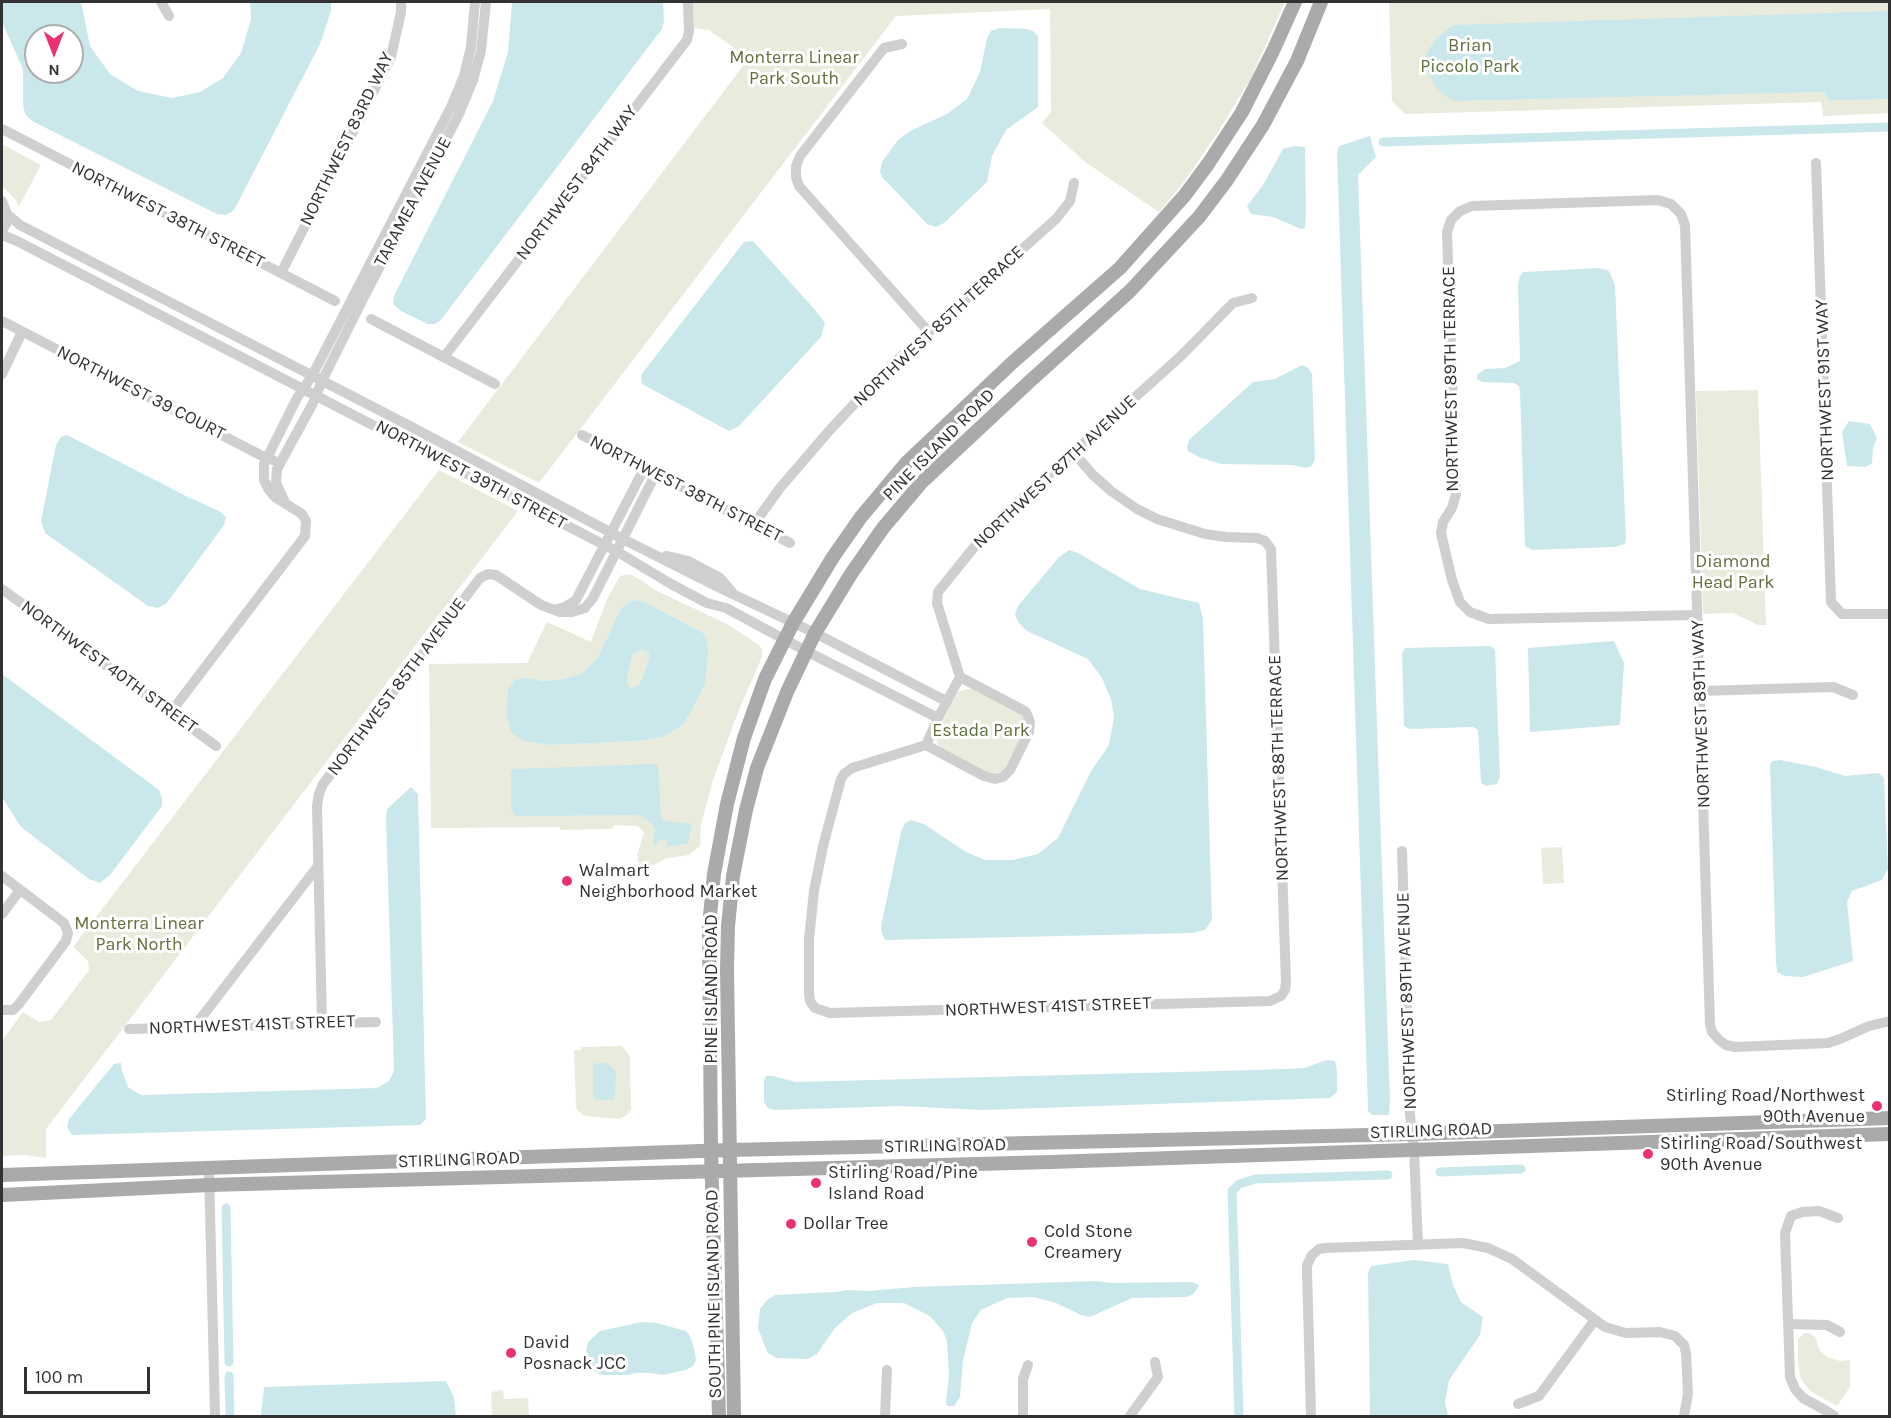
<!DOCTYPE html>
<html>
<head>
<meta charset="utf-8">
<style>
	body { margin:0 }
	#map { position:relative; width:1891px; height:1418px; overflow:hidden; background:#fff; font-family:Karla,sans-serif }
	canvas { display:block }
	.frame { position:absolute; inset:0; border:3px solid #323232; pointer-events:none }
	.north { position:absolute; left:24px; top:24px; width:60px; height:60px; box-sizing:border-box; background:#fff; border:2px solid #adadad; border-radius:50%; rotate:180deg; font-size:16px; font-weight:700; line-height:24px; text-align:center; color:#323232 }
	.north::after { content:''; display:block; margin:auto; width:21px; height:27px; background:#eb326e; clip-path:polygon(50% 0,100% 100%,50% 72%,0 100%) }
	.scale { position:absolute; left:24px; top:1367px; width:126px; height:27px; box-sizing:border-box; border:3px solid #323232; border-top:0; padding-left:8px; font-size:18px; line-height:21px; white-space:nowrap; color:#323232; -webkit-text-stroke:4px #fff; paint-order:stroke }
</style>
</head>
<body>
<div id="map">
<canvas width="1891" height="1418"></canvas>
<div class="frame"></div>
<div class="north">N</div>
<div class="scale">100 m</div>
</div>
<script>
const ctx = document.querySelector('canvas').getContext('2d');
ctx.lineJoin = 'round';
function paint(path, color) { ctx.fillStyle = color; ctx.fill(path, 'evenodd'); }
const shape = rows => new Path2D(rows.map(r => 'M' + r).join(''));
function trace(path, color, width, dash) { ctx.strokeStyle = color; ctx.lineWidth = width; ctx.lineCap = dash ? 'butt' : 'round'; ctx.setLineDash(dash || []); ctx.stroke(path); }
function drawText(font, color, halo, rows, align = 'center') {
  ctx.font = font + ' Karla,sans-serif'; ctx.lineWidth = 6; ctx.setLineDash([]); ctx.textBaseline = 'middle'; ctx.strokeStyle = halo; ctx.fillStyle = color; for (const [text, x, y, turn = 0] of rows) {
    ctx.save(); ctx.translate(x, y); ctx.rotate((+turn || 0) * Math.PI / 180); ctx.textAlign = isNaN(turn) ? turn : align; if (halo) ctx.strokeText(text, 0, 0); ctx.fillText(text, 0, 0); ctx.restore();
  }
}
paint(shape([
	[693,2,1285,2,1250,80,1216,135,1184,182,1159,212,1085,162,1042,123,1051,112,1050,9,896,16,539,483,458,442,746,62,737,50,709,30,694,28],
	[1389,2,1889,2,1889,113,1823,116,1821,102,1405,114,1392,101],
	[2,144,41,165,19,206,15,199,2,186],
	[1758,390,1766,625,1758,625,1733,613,1703,614,1696,391],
	[439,470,518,511,46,1129,46,1158,25,1155,2,1156,2,1041,23,1012,39,1022,51,1020,89,970,88,961,73,947],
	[630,574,646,583,653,589,729,625,759,645,762,650,762,657,738,712,713,780,701,825,700,846,689,855,667,858,647,868,638,862,637,855,644,833,638,826,615,825,611,829,560,830,560,827,431,828,429,664,527,663,547,622,591,642,608,597,620,576],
	[632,600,645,602,705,634,705,684,695,705,683,725,663,737,637,741,551,745,506,714,508,688,516,679,526,678,544,681,562,679,581,674,598,657,621,608],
	[641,650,648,652,649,657,645,671,639,685,631,688,626,685,628,673,633,653],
	[965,689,972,689,1021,714,1025,721,1025,731,1005,768,1001,772,995,774,988,773,939,746,937,744,936,734,955,697,958,692],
	[1562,847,1564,883,1543,884,1541,848],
	[622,1046,630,1056,631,1109,627,1115,619,1119,585,1116,577,1110,576,1106,574,1050,581,1050,581,1047],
	[1805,1333,1809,1333,1815,1337,1820,1351,1827,1357,1840,1361,1850,1360,1850,1387,1837,1406,1810,1391,1801,1379,1798,1363,1798,1339],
	[503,1390,504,1399,528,1398,529,1416,492,1416,491,1393,495,1391]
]), '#e9ecdd');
paint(shape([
	[2,2,81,2,90,46,110,74,138,91,172,98,200,92,223,78,241,53,251,19,250,2,331,2,331,11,320,44,234,210,226,215,217,214,32,121,25,114,23,104,23,69,2,22],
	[36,36,72,36,72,72,36,72],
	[512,2,663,2,664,21,662,29,440,321,435,324,428,324,401,311,393,304,394,296,493,101,508,52],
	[1889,11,1889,99,1829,100,1824,92,1454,101,1443,94,1434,85,1428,70,1425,55,1437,38,1453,25],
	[999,28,1027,29,1033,31,1038,36,1038,107,1006,130,992,156,987,182,944,223,936,227,927,224,882,177,880,171,882,162,898,140,910,131,947,114,967,99,980,72,987,38,991,31],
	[1370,136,1376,157,1358,175,1390,1102,1389,1115,1372,1115,1368,1111,1337,152,1339,146],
	[1294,146,1305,147,1306,215,1305,228,1301,229,1273,217,1251,214,1247,206,1263,185,1283,149],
	[753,241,816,311,825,323,821,337,739,426,729,431,642,384,641,375,744,242],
	[1600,268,1609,271,1615,285,1626,539,1625,544,1615,547,1532,550,1525,546,1520,392,1519,386,1514,383,1482,382,1477,379,1477,375,1485,369,1505,368,1520,361,1518,284,1520,276,1523,272],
	[1302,365,1308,368,1312,374,1315,459,1312,466,1306,468,1293,465,1221,464,1201,458,1188,451,1187,447,1189,440,1253,382,1275,379],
	[1849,421,1870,424,1877,438,1873,448,1872,463,1866,467,1847,466,1842,432],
	[67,435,186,496,221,512,226,517,224,525,166,604,158,608,148,606,45,533,41,521,56,445,61,437],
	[1069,550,1078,553,1140,589,1199,603,1203,618,1212,920,1205,930,1192,933,885,940,882,934,881,926,901,832,905,823,911,820,924,824,966,852,985,860,1013,860,1038,854,1058,838,1091,771,1109,745,1114,717,1111,699,1102,678,1088,659,1027,631,1018,622,1015,614,1018,606,1058,558],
	[632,600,645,602,705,634,708,651,705,684,695,705,683,725,663,737,637,741,551,745,523,741,511,732,506,714,508,688,516,679,526,678,544,681,562,679,581,674,598,657,621,608],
	[641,650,648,652,649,657,645,671,639,685,631,688,627,685,628,673,633,653],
	[1614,641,1624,663,1620,725,1530,732,1528,648],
	[1491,646,1495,650,1500,777,1497,784,1486,786,1481,783,1478,730,1473,727,1410,729,1404,726,1402,654,1405,648],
	[2,674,159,790,162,798,162,806,110,875,100,883,89,879,21,827,2,797],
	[1780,760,1816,767,1845,776,1879,773,1884,778,1888,869,1882,880,1852,891,1847,902,1853,961,1803,977,1785,976,1777,972,1776,962,1770,764,1772,761],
	[655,764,658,766,661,818,665,821,692,824,688,844,667,847,666,840,661,839,654,846,653,841,655,830,653,825,642,817,635,815,521,816,516,816,511,809,511,773,513,769],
	[411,787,418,794,426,1119,420,1125,72,1135,67,1127,69,1119,114,1064,121,1063,122,1071,128,1087,141,1095,377,1088,389,1081,394,1071,386,819,387,809],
	[1327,1060,1335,1061,1337,1071,1337,1092,1330,1098,982,1110,901,1106,774,1110,768,1108,764,1102,764,1080,766,1076,773,1076,796,1082,1256,1070,1304,1068],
	[605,1062,614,1068,616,1072,615,1097,613,1100,596,1100,593,1097,593,1064],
	[1414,1260,1448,1264,1453,1285,1461,1302,1483,1317,1480,1335,1449,1380,1445,1402,1448,1416,1370,1416,1368,1273,1371,1266],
	[1097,1281,1111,1283,1192,1282,1199,1285,1198,1288,1192,1295,1186,1297,1132,1298,1090,1317,1081,1315,1056,1303,1034,1297,1007,1298,981,1310,972,1323,963,1361,960,1397,954,1406,947,1406,946,1401,949,1376,947,1341,943,1331,930,1316,904,1303,877,1303,852,1313,835,1328,817,1354,808,1359,776,1358,767,1352,758,1328,760,1309,767,1300,775,1295,835,1292,847,1290,868,1291,914,1287],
	[642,1322,657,1323,686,1331,690,1336,694,1348,696,1360,693,1366,686,1370,662,1375,652,1373,635,1373,628,1375,602,1375,589,1369,586,1349,588,1342,600,1331],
	[446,1381,454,1397,456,1416,261,1416,264,1387]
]), '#cae8ec');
trace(shape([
	[1383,142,1890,127],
	[1440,1172,1521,1169],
	[226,1208,229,1362],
	[229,1376,230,1416],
	[1239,1416,1232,1191,1239,1184,1256,1179,1388,1175]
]), '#cae8ec', 9);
trace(shape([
	[161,2,169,16],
	[902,44,884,48,800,156,796,166,796,177,799,186,928,331],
	[2,129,335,301],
	[1816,163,1831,602,1842,614,1890,614],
	[2,201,7,214,7,222,2,231],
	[7,214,20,225,406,424,623,539,718,587,815,633,946,701],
	[2,235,17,241,616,551,671,584,707,603,726,608,806,651,938,718],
	[281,273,391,57,401,12,401,2],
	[371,319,495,384],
	[2,321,266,458,273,460],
	[444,357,687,40,689,32,688,2],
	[2,374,22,332],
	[582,435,790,543],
	[1073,452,1093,475,1111,491,1137,509,1157,519,1205,534,1226,537,1257,538,1265,541,1271,549,1286,982,1285,990,1281,996],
	[284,500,276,483,277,469,312,405,322,381,363,299,459,114,473,80,481,51,486,2],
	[754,524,780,488,829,431,887,369,1056,219,1070,201,1074,183],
	[666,556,688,561,720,578,732,592],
	[2,589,216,746],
	[557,609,565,607,576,600,645,467],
	[1697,615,1489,619,1470,612,1460,602,1452,580,1441,533,1443,522,1452,508,1456,494,1447,232,1451,220,1460,211,1472,206,1658,200,1671,204,1681,214,1685,225,1710,1025,1712,1032,1719,1040,1726,1045,1735,1047,1828,1043,1840,1039,1869,1026,1890,1021],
	[1701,691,1833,687,1853,695],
	[171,712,305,536,306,521,302,514,275,497,269,490,264,480,264,464,297,398,312,376,451,107,464,76,471,47,475,2],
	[926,745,984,776,995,779,1003,777,1010,770,1029,732,1030,722,1026,712,1021,709,960,677],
	[1402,851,1410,1115,1414,1150,1418,1245],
	[2,876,64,923,68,933,66,941,19,1004,13,1010,2,1010],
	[2,914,20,890],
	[815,1008,810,1001,809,993,809,939,814,891,823,846,841,779,844,774,852,768,926,745,938,718,960,677,937,603,938,592,979,541,1007,512,1181,356,1233,303,1252,298],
	[815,1008,830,1013,1270,1001,1281,996],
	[322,1023,317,806,319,794,323,784,480,578,488,574,496,575,541,605,560,612,572,612,585,608,593,598,656,473],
	[194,1027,318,866],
	[129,1029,376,1022],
	[209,1168,215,1416],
	[1789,1324,1827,1325,1840,1332],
	[1518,1404,1539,1396,1594,1321],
	[885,1416,887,1370],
	[1023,1416,1023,1379,1028,1365],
	[1130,1416,1158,1377,1155,1362],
	[1311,1416,1307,1271,1307,1265,1312,1255,1319,1249,1325,1248,1463,1243,1488,1248,1512,1259,1605,1327,1626,1333,1660,1332,1675,1336,1684,1345,1686,1353,1688,1394,1684,1416],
	[1834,1416,1825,1410,1803,1398,1795,1389,1790,1377,1785,1233,1791,1216,1802,1212,1819,1211,1838,1218]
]), '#cfcfcf', 10);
trace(shape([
	[2,1175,730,1150,1412,1134,1890,1118],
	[2,1195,209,1185,1051,1162,1890,1134],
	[719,1416,711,1150,709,926,714,874,727,804,744,738,765,679,793,623,833,557,861,517,907,462,1013,362,1120,268,1185,195,1208,164,1242,112,1273,51,1295,2],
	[734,1416,727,970,728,926,733,876,746,810,757,768,787,692,815,633,851,574,883,528,921,483,1029,382,1130,291,1199,217,1227,180,1263,125,1297,61,1321,2]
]), '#aaa', 14);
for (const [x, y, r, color] of [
	[567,881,6,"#eb326e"],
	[1877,1106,6,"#eb326e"],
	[1648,1154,6,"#eb326e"],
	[816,1183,6,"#eb326e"],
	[791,1224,6,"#eb326e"],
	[1032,1242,6,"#eb326e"],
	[511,1353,6,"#eb326e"]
]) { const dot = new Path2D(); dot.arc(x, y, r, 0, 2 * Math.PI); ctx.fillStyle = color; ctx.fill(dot); trace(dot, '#fff', 2); }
drawText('18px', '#62703d', '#fff', [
	["Brian",1470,46],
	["Piccolo Park",1470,67],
	["Monterra Linear",794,58],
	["Park South",794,79],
	["Diamond",1733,562],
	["Head Park",1733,583],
	["Estada Park",981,731],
	["Monterra Linear",139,924],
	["Park North",139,945]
]);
drawText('18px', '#323232', '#fff', [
	["NORTHWEST 83RD WAY",347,139,-64],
	["NORTHWEST 84TH WAY",577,183,-53],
	["TARAMEA AVENUE",413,202,-62],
	["NORTHWEST 38TH STREET",168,215,27],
	["NORTHWEST 85TH TERRACE",939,326,-43],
	["NORTHWEST 89TH TERRACE",1451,379,-91],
	["NORTHWEST 91ST WAY",1825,390,-92],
	["NORTHWEST 39 COURT",141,393,27],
	["PINE ISLAND ROAD",939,445,-45],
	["NORTHWEST 87TH AVENUE",1055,472,-43],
	["NORTHWEST 39TH STREET",471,475,28],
	["NORTHWEST 38TH STREET",686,489,27],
	["NORTHWEST 40TH STREET",109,667,36],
	["NORTHWEST 85TH AVENUE",397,687,-53],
	["NORTHWEST 89TH WAY",1701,714,-92],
	["NORTHWEST 88TH TERRACE",1279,768,-92],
	["PINE ISLAND ROAD",712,989,-90],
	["NORTHWEST 89TH AVENUE",1407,1001,-92],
	["NORTHWEST 41ST STREET",1048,1007,-2],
	["NORTHWEST 41ST STREET",252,1025,-2],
	["STIRLING ROAD",1431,1131,-2],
	["STIRLING ROAD",945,1146,-1],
	["STIRLING ROAD",459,1160,-2],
	["SOUTH PINE ISLAND ROAD",714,1294,-91]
]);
drawText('18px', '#323232', '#fff', [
	["Walmart",579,871],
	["Neighborhood Market",579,892],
	["Stirling Road/Northwest",1865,1096,"right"],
	["90th Avenue",1865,1117,"right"],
	["Stirling Road/Southwest",1660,1144],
	["90th Avenue",1660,1165],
	["Stirling Road/Pine",828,1173],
	["Island Road",828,1194],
	["Dollar Tree",803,1224],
	["Cold Stone",1044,1232],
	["Creamery",1044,1253],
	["David",523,1343],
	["Posnack JCC",523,1364]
], 'left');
</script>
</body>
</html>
